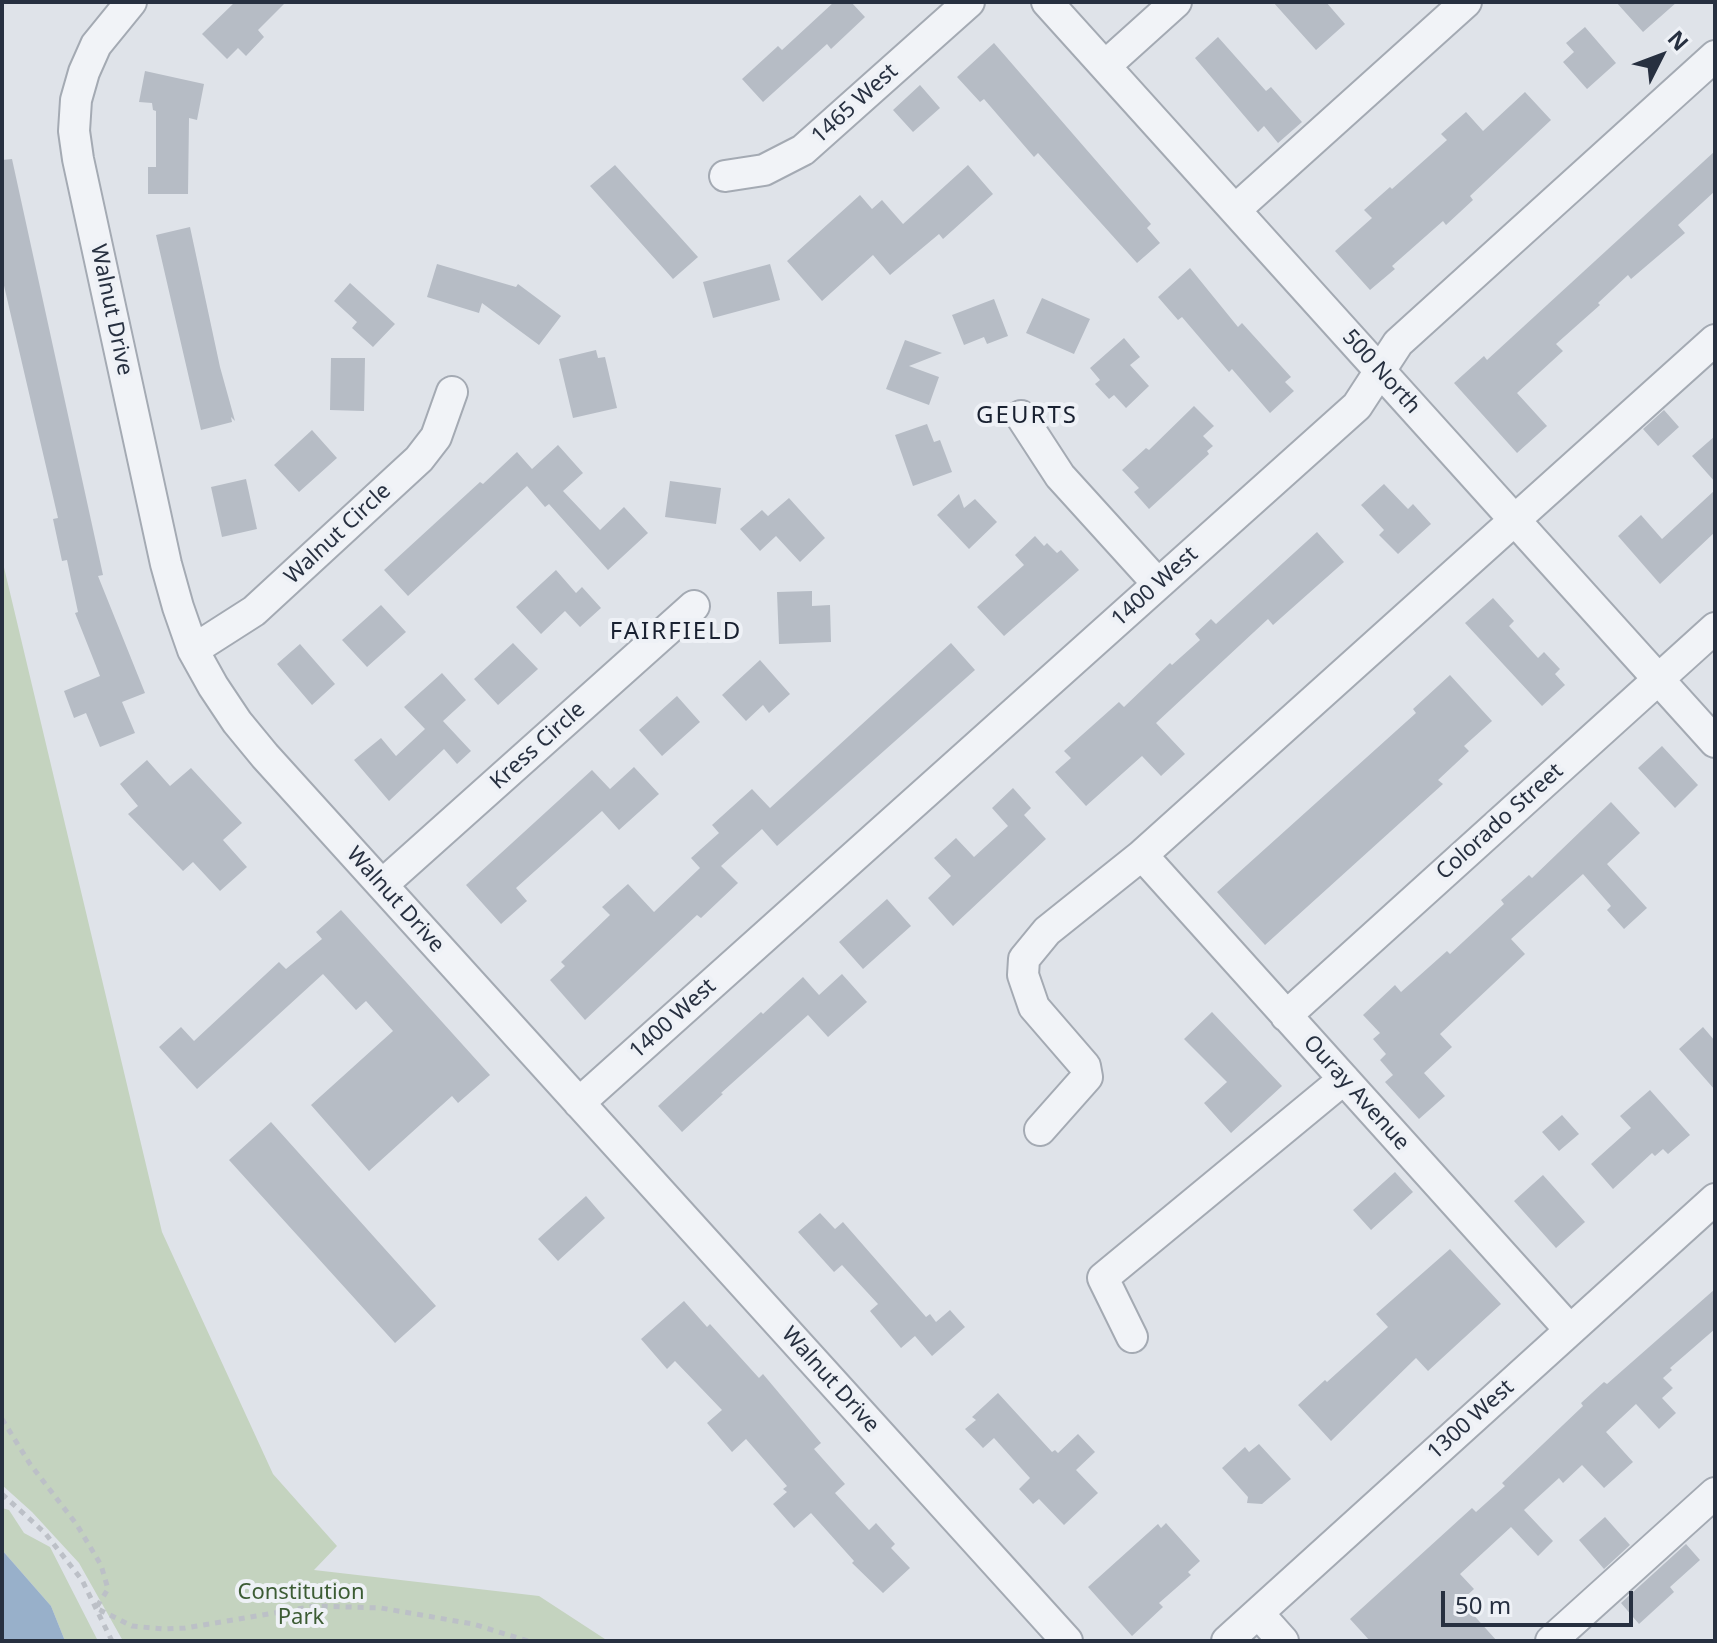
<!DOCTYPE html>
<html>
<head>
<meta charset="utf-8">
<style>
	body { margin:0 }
	#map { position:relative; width:1717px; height:1643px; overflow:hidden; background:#dfe3e9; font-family:"Noto Sans",sans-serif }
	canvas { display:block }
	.frame { position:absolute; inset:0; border:4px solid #273040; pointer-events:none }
	.north { position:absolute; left:1621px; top:16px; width:80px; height:80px; -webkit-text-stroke:6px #eef1f6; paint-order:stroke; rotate:48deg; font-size:22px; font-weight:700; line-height:32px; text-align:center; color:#273040 }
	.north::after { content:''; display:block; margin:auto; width:28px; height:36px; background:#273040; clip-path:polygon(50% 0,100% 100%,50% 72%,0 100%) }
	.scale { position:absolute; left:1441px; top:1591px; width:192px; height:36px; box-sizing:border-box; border:4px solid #273040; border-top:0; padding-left:10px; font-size:24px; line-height:28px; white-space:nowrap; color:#273040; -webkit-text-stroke:6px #eef1f6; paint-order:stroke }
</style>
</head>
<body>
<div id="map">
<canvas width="1717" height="1643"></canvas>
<div class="frame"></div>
<div class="north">N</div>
<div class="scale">50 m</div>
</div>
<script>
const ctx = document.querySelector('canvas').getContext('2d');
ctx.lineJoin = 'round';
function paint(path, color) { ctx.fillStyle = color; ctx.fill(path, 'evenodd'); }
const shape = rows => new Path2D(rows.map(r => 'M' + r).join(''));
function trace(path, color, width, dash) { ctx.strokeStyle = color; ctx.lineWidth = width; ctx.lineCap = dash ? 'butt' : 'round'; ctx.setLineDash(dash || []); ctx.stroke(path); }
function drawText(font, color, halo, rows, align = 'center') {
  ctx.font = font + ' "Noto Sans",sans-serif'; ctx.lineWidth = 8; ctx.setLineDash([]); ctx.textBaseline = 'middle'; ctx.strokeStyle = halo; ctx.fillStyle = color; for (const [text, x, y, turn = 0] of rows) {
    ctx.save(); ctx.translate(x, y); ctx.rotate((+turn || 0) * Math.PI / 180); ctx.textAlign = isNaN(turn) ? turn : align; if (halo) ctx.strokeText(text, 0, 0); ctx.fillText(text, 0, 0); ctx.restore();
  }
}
paint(shape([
	[2,559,162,1232,273,1474,337,1546,314,1570,539,1596,608,1641,123,1641,79,1563,32,1512,2,1485],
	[2,1508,9,1510,24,1533,50,1547,98,1641,65,1641,51,1606,2,1550]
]), '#c4d3bf');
paint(shape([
	[2,1550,51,1606,65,1641,2,1641]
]), '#98b0ca');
paint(shape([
	[235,2,286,2,258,30,264,37,246,56,238,48,227,59,202,34],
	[834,2,851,2,865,17,831,49,827,44,763,102,742,79,778,46,782,50],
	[1273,2,1326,2,1345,24,1316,50],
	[1616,2,1677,2,1643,32],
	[1585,27,1616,63,1587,89,1563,62,1574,52,1566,43],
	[1218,37,1266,91,1271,87,1302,122,1278,143,1264,126,1258,132,1195,58],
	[994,43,1151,224,1147,228,1160,243,1137,263,1038,153,1034,157,984,99,980,102,957,77],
	[145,71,204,84,197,120,189,118,188,194,148,194,148,167,156,167,156,111,153,110,152,103,139,102],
	[920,85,940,108,913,132,893,110],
	[1525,92,1551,120,1470,196,1473,200,1446,225,1443,221,1392,266,1395,269,1370,290,1335,251,1372,218,1364,210,1390,187,1392,189,1447,140,1441,134,1466,112,1483,131],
	[1715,151,1715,191,1678,225,1685,233,1631,279,1628,275,1598,303,1600,305,1556,344,1563,351,1517,393,1547,426,1517,453,1454,383,1484,356,1487,360],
	[12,159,103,575,98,576,145,693,122,702,135,733,100,747,86,713,74,718,64,691,100,676,75,613,78,612,67,560,62,561,53,519,58,518,2,277,2,160],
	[615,165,698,257,673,279,590,186],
	[968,165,993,194,943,239,939,234,890,275,873,255,822,301,787,261,860,195,872,209,882,200,903,224],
	[190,227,220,367,235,421,231,417,232,422,201,430,156,235],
	[437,264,516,287,518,284,561,316,539,345,482,303,479,313,427,297],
	[770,264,780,300,713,318,703,282],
	[1190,268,1238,327,1242,323,1291,377,1285,382,1294,391,1270,413,1232,369,1229,372,1182,317,1178,320,1158,297],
	[350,283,395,324,373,347,352,328,357,322,334,301],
	[1042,298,1090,319,1074,354,1026,333],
	[994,299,1008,336,987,344,984,337,964,345,952,315],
	[1124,338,1140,357,1130,365,1149,386,1126,408,1114,395,1109,399,1095,384,1100,380,1090,368],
	[905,340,942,353,909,366,939,377,929,405,886,389],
	[596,350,598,358,605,357,617,408,573,418,559,359],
	[331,358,365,358,364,411,330,410],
	[1194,406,1214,426,1203,436,1213,446,1207,451,1209,454,1149,509,1134,492,1139,488,1122,470,1146,448,1149,450],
	[1664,410,1679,427,1658,446,1643,429],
	[927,424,934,442,940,440,952,472,913,486,895,435],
	[312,430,337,458,299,492,274,465],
	[1715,436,1715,482,1692,456],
	[558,445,583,473,563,491,600,530,624,507,648,533,608,570,549,504,545,507,527,486,408,596,384,570,480,482,483,484,517,452,532,469],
	[246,479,257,529,222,537,211,487],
	[670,481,721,488,716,524,665,517],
	[1384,484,1408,509,1413,504,1431,524,1398,554,1379,535,1384,530,1361,505],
	[1715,490,1715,532,1660,584,1618,536,1641,515,1662,539],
	[959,494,964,508,975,499,997,522,969,549,937,515],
	[789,498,825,538,800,562,776,536,760,551,740,529,762,510,768,516],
	[1317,532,1344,562,1273,625,1268,619,1156,723,1185,754,1161,776,1142,756,1086,806,1055,772,1071,758,1064,751,1119,702,1124,707,1170,663,1172,665,1200,640,1195,634,1211,619,1216,624],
	[1035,536,1044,546,1047,543,1057,553,1061,550,1079,570,1004,636,977,607,1024,565,1015,555],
	[556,570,576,593,582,587,601,608,580,627,565,611,541,634,516,607],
	[812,591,812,606,830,605,831,642,779,644,777,592],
	[1493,598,1514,621,1509,626,1538,658,1544,652,1560,669,1555,674,1565,685,1542,706,1465,623],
	[381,605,406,632,367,667,342,640],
	[513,643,538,669,498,705,474,679],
	[951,643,975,670,777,846,762,829,721,866,738,883,701,918,697,915,585,1020,550,980,565,966,561,962,610,915,602,907,628,884,654,912,700,868,691,858,719,833,712,825,752,789,770,808],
	[300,644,335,684,312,705,277,664],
	[760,660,790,694,769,713,763,705,746,721,722,695],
	[442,673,466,700,443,721,471,751,457,764,444,749,389,801,354,760,381,738,396,756,425,729,404,707],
	[1450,675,1492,721,1464,746,1469,751,1438,780,1443,784,1265,945,1217,892,1416,713,1413,709],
	[677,696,700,722,662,756,639,730],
	[1662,746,1698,785,1675,808,1638,768],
	[147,760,170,786,191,768,242,823,223,840,247,867,220,891,193,862,183,871,128,814,138,806,120,784],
	[634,767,659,794,619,830,602,811,516,888,527,901,501,924,466,885,592,770,610,789],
	[1013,788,1031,808,1024,815,1046,839,953,926,928,898,951,876,934,858,956,838,974,857,1008,826,992,808],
	[1611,802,1640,833,1607,864,1647,908,1624,929,1607,910,1611,906,1583,874,1511,939,1525,954,1440,1034,1452,1047,1424,1073,1445,1096,1419,1119,1385,1082,1393,1075,1380,1060,1386,1054,1373,1039,1380,1033,1363,1015,1395,985,1401,992,1447,951,1450,954,1504,904,1501,900,1529,875,1532,878],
	[887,899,911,926,863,969,839,942],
	[341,910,490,1075,458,1103,452,1096,369,1171,311,1105,393,1031,366,1001,356,1010,323,974,197,1089,159,1047,181,1027,194,1041,279,962,286,969,322,939,316,932],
	[842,974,867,1002,828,1037,808,1015,721,1093,723,1094,682,1132,658,1106,761,1012,763,1014,803,977,819,995],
	[1212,1012,1282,1086,1231,1133,1204,1103,1227,1082,1184,1039],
	[1703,1027,1715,1041,1715,1090,1679,1049],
	[1650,1090,1690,1135,1668,1154,1663,1149,1655,1156,1652,1153,1613,1189,1591,1164,1631,1128,1620,1116],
	[1562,1115,1579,1134,1559,1151,1542,1132],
	[271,1122,436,1306,395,1343,229,1160],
	[1395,1172,1413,1192,1371,1230,1353,1210],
	[1543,1175,1585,1222,1556,1248,1514,1201],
	[586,1196,605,1218,558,1261,538,1239],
	[820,1213,835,1229,843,1222,926,1317,930,1314,936,1322,950,1310,965,1327,932,1356,915,1336,901,1348,870,1311,878,1304,842,1265,834,1272,798,1232],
	[1450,1249,1501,1304,1428,1371,1416,1358,1331,1441,1298,1405,1325,1380,1327,1382,1388,1327,1376,1314],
	[1715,1289,1715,1329,1670,1368,1672,1370,1663,1378,1673,1388,1662,1398,1676,1413,1659,1429,1636,1404,1606,1432,1633,1462,1604,1488,1582,1465,1563,1483,1559,1478,1524,1510,1553,1541,1538,1556,1511,1527,1460,1574,1474,1589,1461,1601,1497,1641,1370,1641,1350,1619,1472,1508,1476,1512,1505,1486,1502,1483,1583,1406,1581,1403,1604,1382,1607,1384],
	[684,1301,707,1327,710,1324,759,1378,763,1374,821,1443,814,1449,845,1484,835,1493,869,1530,876,1523,895,1544,891,1548,910,1568,883,1593,852,1563,854,1561,811,1513,794,1528,773,1504,787,1492,783,1489,787,1486,746,1439,732,1452,707,1423,722,1410,675,1361,667,1369,641,1339],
	[998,1393,1052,1452,1055,1450,1058,1453,1078,1434,1095,1452,1076,1470,1098,1493,1064,1525,1039,1499,1033,1504,1019,1489,1030,1478,994,1438,983,1448,965,1429,976,1420,972,1417],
	[1259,1444,1291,1479,1262,1504,1247,1503,1248,1497,1222,1468,1245,1447,1249,1452],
	[1605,1517,1630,1545,1604,1569,1579,1540],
	[1166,1523,1200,1561,1188,1572,1191,1575,1159,1603,1163,1607,1132,1636,1088,1587,1158,1524,1161,1528],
	[1686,1544,1700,1560,1670,1587,1674,1592,1639,1624,1621,1603]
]), '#b6bcc5');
const minor = shape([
	[131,2,96,45,84,72,76,100,74,131,78,159,166,564,178,607,193,650,213,686,237,722,265,756,1067,1641],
	[1047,2,1715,742],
	[1105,66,1176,2],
	[725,176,764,170,803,150,969,2],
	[1235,210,1466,2],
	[1021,416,1060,476,1158,584],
	[193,650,254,611,419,459,436,437,452,392],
	[1142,855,1570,1330],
	[382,885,694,606],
	[1286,1016,1715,628],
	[579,1103,1357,406,1398,343,1715,56],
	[1040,1130,1087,1077,1085,1066,1034,1007,1023,975,1024,959,1047,931,1142,855,1715,340],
	[1132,1337,1103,1278,1344,1079],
	[1258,1613,1283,1641],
	[1227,1641,1715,1199],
	[1551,1641,1715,1493]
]);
trace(minor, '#a4aab3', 34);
trace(shape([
	[2,1419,30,1464,77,1525,101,1565,108,1589,96,1608,132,1626,163,1629,185,1628,316,1606,381,1608,473,1624,528,1641],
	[2,1494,45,1533,82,1580,112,1641]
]), '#bcc0c7', 5, [6, 6]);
trace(minor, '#f1f3f7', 30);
drawText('22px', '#273040', '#eef1f6', [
	["1465 West",855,104,-42],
	["Walnut Drive",111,310,78],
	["500 North",1381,372,48],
	["Walnut Circle",338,534,-43],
	["1400 West",1155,587,-42],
	["Kress Circle",538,746,-42],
	["Colorado Street",1500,822,-42],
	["Walnut Drive",395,900,48],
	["1400 West",673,1019,-42],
	["Ouray Avenue",1356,1093,48],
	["Walnut Drive",830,1380,48],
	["1300 West",1471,1420,-42]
]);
drawText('22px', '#3c5c34', '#eef1f6', [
	["Constitution",301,1593],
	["Park",301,1618]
]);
ctx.letterSpacing = '2px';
drawText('24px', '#192131', '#eef1f6', [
	["GEURTS",1027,416],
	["FAIRFIELD",676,632]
]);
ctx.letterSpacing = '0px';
</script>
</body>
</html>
